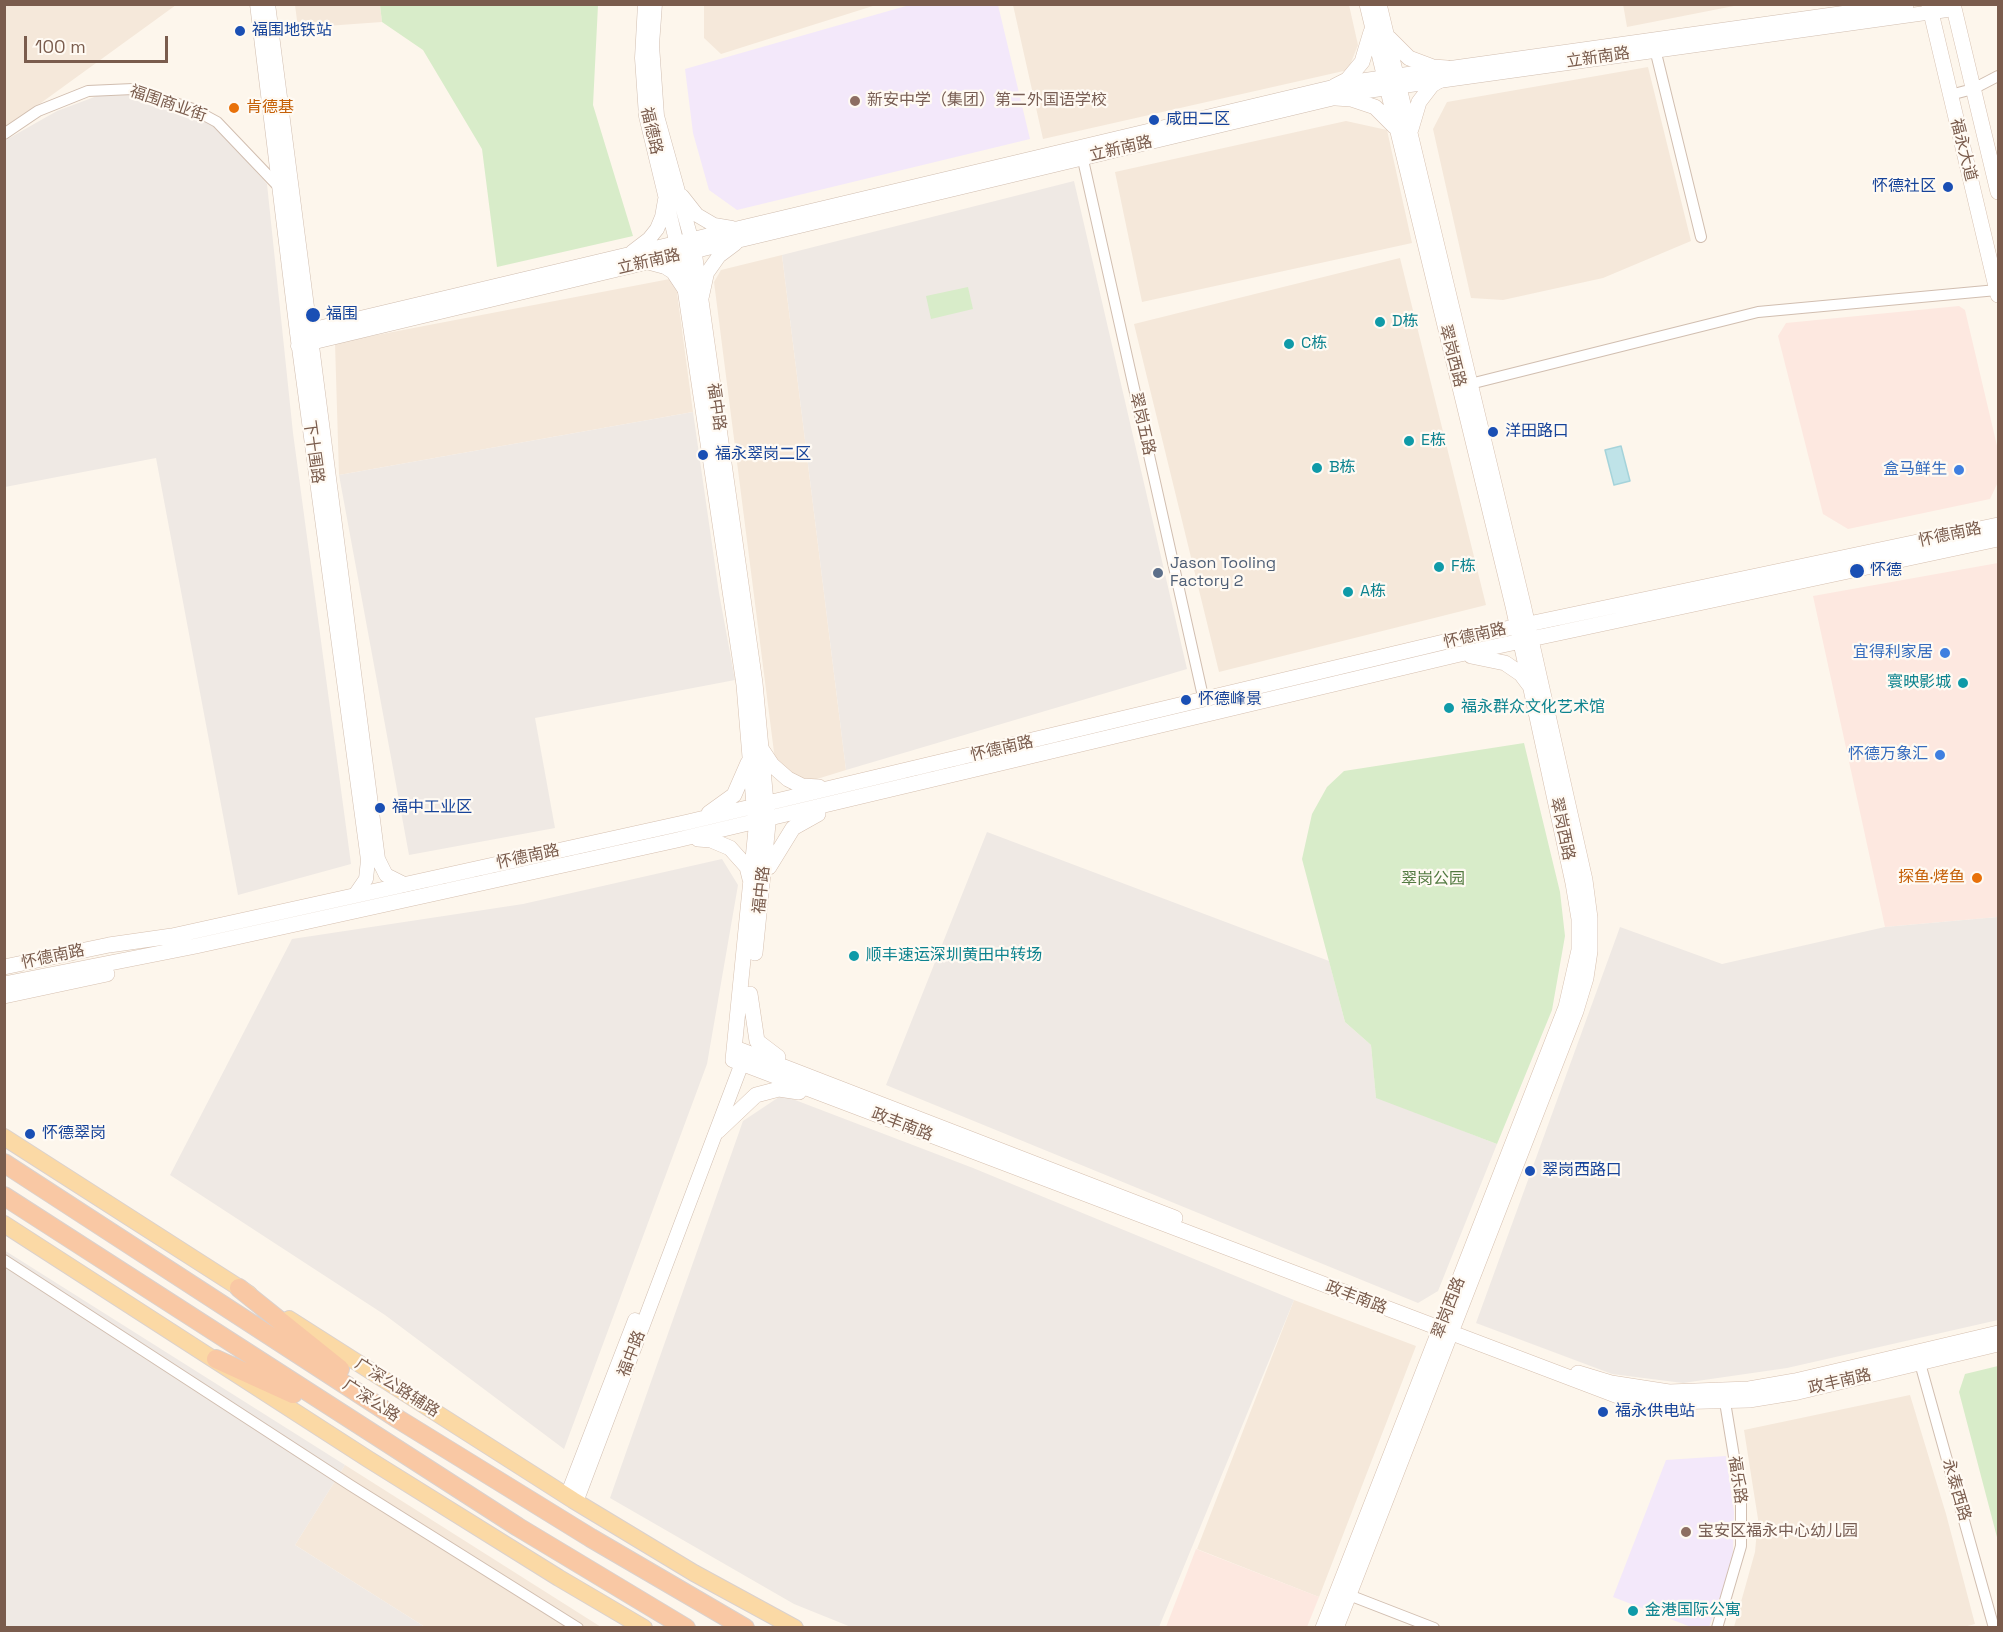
<!DOCTYPE html>
<html>
<head>
<meta charset="utf-8">
<style>
	body { margin:0 }
	#map { position:relative; width:2003px; height:1632px; overflow:hidden; background:#fdf6ec; font-family:"Space Grotesk",sans-serif }
	canvas { display:block }
	.frame { position:absolute; inset:0; border:6px solid #7a5c4d; pointer-events:none }
	.scale { position:absolute; left:24px; top:36px; width:144px; height:27px; box-sizing:border-box; border:3px solid #7a5c4d; border-top:0; padding-left:8px; font-size:18px; line-height:21px; white-space:nowrap; color:#7a5c4d; -webkit-text-stroke:4px #fffaf3; paint-order:stroke }
</style>
</head>
<body>
<div id="map">
<canvas width="2003" height="1632"></canvas>
<div class="frame"></div>
<div class="scale">100 m</div>
</div>
<script>
const ctx = document.querySelector('canvas').getContext('2d');
ctx.lineJoin = 'round';
function paint(path, color) { ctx.fillStyle = color; ctx.fill(path, 'evenodd'); }
const shape = rows => new Path2D(rows.map(r => 'M' + r).join(''));
function trace(path, color, width, dash) { ctx.strokeStyle = color; ctx.lineWidth = width; ctx.lineCap = dash ? 'butt' : 'round'; ctx.setLineDash(dash || []); ctx.stroke(path); }
function drawText(font, color, halo, rows, align = 'center') {
  ctx.font = font + ' "Space Grotesk","Noto Sans SC",sans-serif'; ctx.lineWidth = 4.5; ctx.setLineDash([]); ctx.textBaseline = 'middle'; ctx.strokeStyle = halo; ctx.fillStyle = color; for (const [text, x, y, turn = 0] of rows) {
    ctx.save(); ctx.translate(x, y); ctx.rotate((+turn || 0) * Math.PI / 180); ctx.textAlign = isNaN(turn) ? turn : align; if (halo) ctx.strokeText(text, 0, 0); ctx.fillText(text, 0, 0); ctx.restore();
  }
}
paint(shape([
	[1623,4,1739,4,1739,5,1627,27],
	[5,5,176,5,5,129],
	[295,5,380,5,382,22,298,28],
	[704,5,704,4,876,5,721,54,704,38],
	[1013,5,1349,5,1358,45,1348,70,1043,139],
	[1648,67,1691,241,1603,278,1503,300,1471,298,1433,129,1447,102],
	[1346,121,1387,130,1412,243,1142,302,1115,172],
	[782,255,846,770,804,783,775,760,714,282,721,270],
	[1400,258,1486,605,1219,672,1134,324],
	[675,278,693,412,339,475,335,343],
	[1294,1300,1416,1346,1319,1597,1197,1549],
	[1910,1395,1946,1514,1975,1624,1960,1628,1734,1627,1755,1552,1758,1519,1744,1430],
	[345,1465,601,1627,425,1627,295,1545]
]), '#f5e8da');
paint(shape([
	[1959,306,1965,310,1998,450,1998,482,1990,499,1848,529,1823,514,1778,336,1786,323],
	[1998,563,1998,917,1885,927,1813,596],
	[1196,1549,1319,1597,1307,1627,1166,1627]
]), '#fde8e0');
paint(shape([
	[130,95,173,103,218,129,267,184,293,433,351,864,238,895,156,458,5,487,4,141,57,111,97,96],
	[1074,181,1187,669,846,770,782,255],
	[693,412,719,593,735,680,535,718,555,828,409,855,339,475],
	[987,832,1329,961,1345,1022,1371,1045,1376,1097,1497,1144,1438,1291,1418,1303,886,1085],
	[722,859,738,885,707,1064,564,1449,385,1315,170,1175,292,939,523,904],
	[1998,917,1998,1320,1787,1368,1683,1383,1612,1374,1476,1323,1620,927,1722,964,1885,927],
	[782,1095,973,1168,1294,1300,1159,1627,851,1627,794,1604,610,1498,743,1121],
	[4,1250,345,1465,295,1545,425,1627,5,1627]
]), '#efe9e4');
paint(shape([
	[913,4,998,5,1030,139,737,210,709,190,693,133,685,69],
	[1726,1456,1734,1512,1733,1552,1729,1573,1709,1627,1691,1627,1613,1597,1666,1460]
]), '#f3e8fa');
paint(shape([
	[380,5,598,5,593,105,633,236,497,267,482,149,423,50,382,22],
	[968,287,973,309,931,319,926,296],
	[1524,743,1560,892,1565,936,1552,1010,1497,1144,1376,1098,1371,1045,1345,1022,1302,859,1312,814,1327,787,1344,771],
	[1998,1366,1998,1541,1959,1392,1965,1374]
]), '#d8ecc9');
const water = shape([
	[1621,446,1630,481,1614,485,1605,450,1621,446]
]);
paint(water, '#bfe3e8');
trace(water, '#a5d3da', 1.5);
const minor = shape([
	[1654,45,1701,237],
	[1950,95,1973,89,1998,76],
	[4,134,38,111,88,91,133,89,193,109,217,122,278,186],
	[1081,151,1204,701],
	[1470,384,1758,312,1997,290],
	[4,1260,350,1485,578,1628],
	[1918,1356,1994,1628],
	[1349,1595,1434,1628],
	[1717,1628,1741,1546,1741,1499,1725,1402]
]);
const tertiary = shape([
	[257,4,297,333,368,860,366,879,355,895],
	[268,4,378,859,386,875,404,884],
	[645,4,642,58,646,116,679,253],
	[655,4,652,45,657,116,694,249],
	[682,196,697,215,714,225,732,228],
	[632,252,649,239,657,229,662,217,665,200],
	[650,263,665,267,673,272,685,290],
	[702,296,707,273,719,256,735,244],
	[297,333,1358,81,1907,4],
	[298,346,1360,92,1947,10,1953,4],
	[567,1496,635,1320],
	[576,1502,742,1063]
]);
const secondary = shape([
	[1929,4,1998,295],
	[1953,4,1998,192],
	[1389,38,1409,58,1433,67,1447,68],
	[1335,86,1347,80,1362,62,1371,32],
	[1336,98,1351,99,1375,107,1395,127],
	[1411,129,1419,102,1432,85,1442,79],
	[694,251,755,683,768,824,755,953],
	[680,255,744,685,756,829,733,1060,1618,1396,1669,1402,1749,1400,1798,1392,1998,1344],
	[1471,656,1505,663,1521,674,1530,686],
	[762,750,772,765,788,779,802,786,819,787],
	[709,813,734,795,748,763],
	[698,839,711,840,730,848,747,867,750,879],
	[769,867,793,828,818,814],
	[4,967,109,945,172,936,688,822,1448,641,1998,525],
	[4,984,196,946,677,840,1456,655,1998,539],
	[750,994,757,1041,778,1057],
	[4,996,107,974],
	[735,1048,1175,1218],
	[718,1131,756,1095,779,1089,799,1092],
	[1578,1373,1611,1383,1669,1392,1749,1389,1795,1381,1998,1333],
	[1323,1628,1566,1007,1579,950,1579,919,1573,883,1513,606,1367,4],
	[1336,1628,1576,1011,1586,978,1590,951,1590,918,1585,880,1523,604,1379,4]
]);
const primary = shape([
	[4,1137,249,1294],
	[4,1224,368,1459,559,1578,644,1628],
	[289,1319,573,1500,694,1573,795,1628]
]);
const trunk = shape([
	[4,1163,398,1419,591,1538,745,1628],
	[4,1196,518,1527,686,1628],
	[239,1288,340,1369],
	[216,1359,293,1394]
]);
trace(minor, '#d1beb0', 12);
trace(tertiary, '#d1beb0', 15);
trace(secondary, '#d6c0b0', 16);
trace(primary, '#dad1cd', 18);
trace(trunk, '#dad1cd', 20);
trace(minor, '#fff', 10);
trace(tertiary, '#fff', 14);
trace(secondary, '#fff', 15);
trace(primary, '#fbd9a5', 16);
trace(trunk, '#f9c8a4', 18);
for (const [x, y, r, color] of [
	[240,31,6,"#1a4fb4"],
	[855,101,6,"#8d6e63"],
	[234,108,6,"#e8710a"],
	[1154,120,6,"#1a4fb4"],
	[1948,187,6,"#1a4fb4"],
	[313,315,8,"#1a4fb4"],
	[1380,322,6,"#0f9aa8"],
	[1289,344,6,"#0f9aa8"],
	[1493,432,6,"#1a4fb4"],
	[1409,441,6,"#0f9aa8"],
	[703,455,6,"#1a4fb4"],
	[1317,468,6,"#0f9aa8"],
	[1959,470,6,"#3f7fe0"],
	[1439,567,6,"#0f9aa8"],
	[1857,571,8,"#1a4fb4"],
	[1158,573,6,"#5c6f8a"],
	[1348,592,6,"#0f9aa8"],
	[1945,653,6,"#3f7fe0"],
	[1963,683,6,"#0f9aa8"],
	[1186,700,6,"#1a4fb4"],
	[1449,708,6,"#0f9aa8"],
	[1940,755,6,"#3f7fe0"],
	[380,808,6,"#1a4fb4"],
	[1977,878,6,"#e8710a"],
	[854,956,6,"#0f9aa8"],
	[30,1134,6,"#1a4fb4"],
	[1530,1171,6,"#1a4fb4"],
	[1603,1412,6,"#1a4fb4"],
	[1686,1532,6,"#8d6e63"],
	[1633,1611,6,"#0f9aa8"]
]) { const dot = new Path2D(); dot.arc(x, y, r, 0, 2 * Math.PI); ctx.fillStyle = color; ctx.fill(dot); trace(dot, '#fffaf3', 2); }
drawText('16px', '#164399', '#fffaf3', [
	["福围地铁站",252,31],
	["咸田二区",1166,120],
	["怀德社区",1936,187,"right"],
	["福围",326,315],
	["洋田路口",1505,432],
	["福永翠岗二区",715,455],
	["怀德",1870,571],
	["怀德峰景",1198,700],
	["福中工业区",392,808],
	["怀德翠岗",42,1134],
	["翠岗西路口",1542,1171],
	["福永供电站",1615,1412]
], 'left');
drawText('16px', '#7a5c4d', '#fffaf3', [
	["立新南路",1598,58,-8],
	["福围商业街",168,104,19],
	["福德路",651,131,77],
	["立新南路",1121,149,-13],
	["福永大道",1963,150,76],
	["立新南路",649,262,-13],
	["翠岗西路",1452,356,76],
	["福中路",716,407,82],
	["翠岗五路",1142,424,77],
	["下十围路",313,452,82],
	["怀德南路",1950,535,-12],
	["怀德南路",1475,636,-13],
	["怀德南路",1002,749,-13],
	["翠岗西路",1562,829,78],
	["怀德南路",528,857,-12],
	["福中路",762,890,-84],
	["怀德南路",53,957,-12],
	["政丰南路",902,1125,21],
	["政丰南路",1356,1298,21],
	["翠岗西路",1449,1308,-69],
	["福中路",632,1354,-69],
	["政丰南路",1840,1382,-13],
	["广深公路辅路",397,1388,32],
	["广深公路",371,1401,33],
	["福乐路",1737,1480,82],
	["永泰西路",1956,1490,74]
]);
drawText('16px', '#785e54', '#fffaf3', [
	["新安中学（集团）第二外国语学校",867,101],
	["宝安区福永中心幼儿园",1698,1532]
], 'left');
drawText('16px', '#c56008', '#fffaf3', [
	["肯德基",246,108],
	["探鱼·烤鱼",1965,878,"right"]
], 'left');
drawText('16px', '#0d838f', '#fffaf3', [
	["D栋",1392,322],
	["C栋",1301,344],
	["E栋",1421,441],
	["B栋",1329,468],
	["F栋",1451,567],
	["A栋",1360,592],
	["寰映影城",1951,683,"right"],
	["福永群众文化艺术馆",1461,708],
	["顺丰速运深圳黄田中转场",866,956],
	["金港国际公寓",1645,1611]
], 'left');
drawText('16px', '#366cbe', '#fffaf3', [
	["盒马鲜生",1947,470],
	["宜得利家居",1933,653],
	["怀德万象汇",1928,755]
], 'right');
drawText('16px', '#4e5e75', '#fffaf3', [
	["Jason Tooling",1170,564],
	["Factory 2",1170,582]
], 'left');
drawText('16px', '#537a41', '#fffaf3', [
	["翠岗公园",1433,880]
]);
</script>
</body>
</html>
